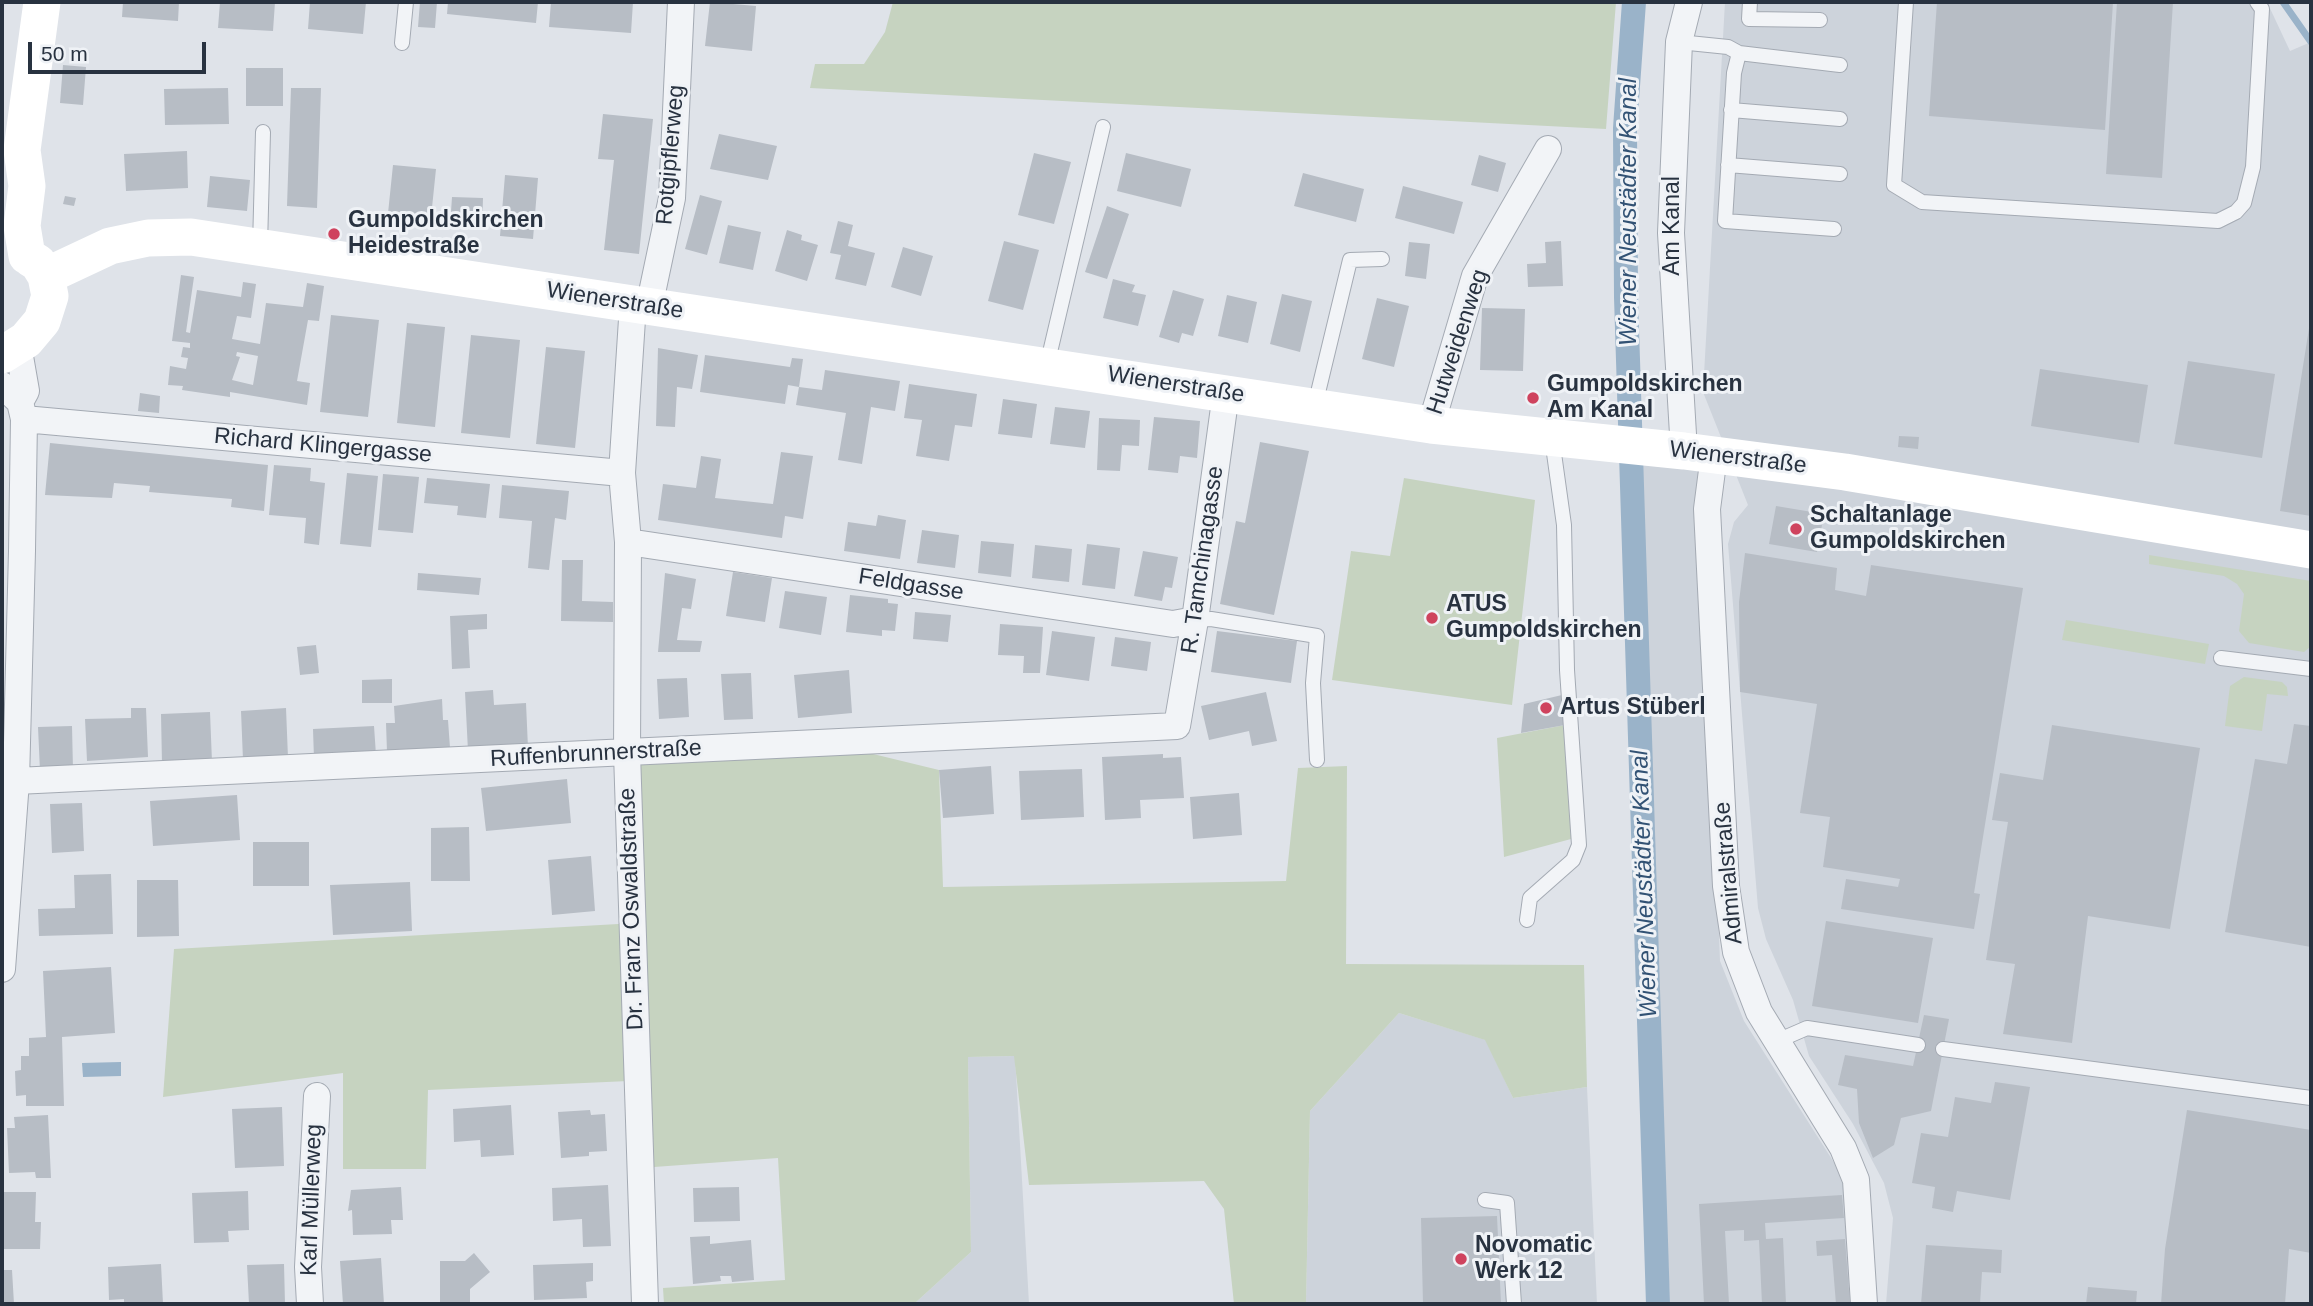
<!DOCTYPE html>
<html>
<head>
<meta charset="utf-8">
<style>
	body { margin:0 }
	#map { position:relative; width:2313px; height:1306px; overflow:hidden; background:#dfe3e9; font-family:Arial,sans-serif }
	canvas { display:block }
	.frame { position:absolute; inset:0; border:4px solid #283240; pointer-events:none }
	.scale { position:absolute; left:28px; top:42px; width:178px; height:32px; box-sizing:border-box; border:4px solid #283240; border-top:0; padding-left:9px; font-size:21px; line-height:24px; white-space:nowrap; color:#283240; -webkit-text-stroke:5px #eff2f6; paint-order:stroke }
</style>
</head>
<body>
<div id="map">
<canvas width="2313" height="1306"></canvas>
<div class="frame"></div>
<div class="scale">50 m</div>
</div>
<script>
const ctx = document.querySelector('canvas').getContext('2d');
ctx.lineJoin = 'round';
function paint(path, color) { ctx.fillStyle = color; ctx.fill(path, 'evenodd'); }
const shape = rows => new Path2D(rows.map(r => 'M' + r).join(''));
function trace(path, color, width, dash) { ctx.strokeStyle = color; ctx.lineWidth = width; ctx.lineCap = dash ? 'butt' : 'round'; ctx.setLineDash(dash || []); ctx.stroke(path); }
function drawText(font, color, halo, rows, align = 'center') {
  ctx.font = font + ' Arial,sans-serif'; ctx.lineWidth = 6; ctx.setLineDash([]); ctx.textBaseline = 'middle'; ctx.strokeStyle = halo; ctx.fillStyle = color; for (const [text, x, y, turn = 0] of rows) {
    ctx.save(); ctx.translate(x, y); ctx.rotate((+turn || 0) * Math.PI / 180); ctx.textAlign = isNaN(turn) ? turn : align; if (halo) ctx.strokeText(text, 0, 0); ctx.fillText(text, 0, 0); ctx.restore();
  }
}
paint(shape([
	[1725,2,2267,2,2290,51,2311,42,2311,1304,1886,1304,1893,1218,1884,1183,1853,1124,1809,1056,1793,1000,1766,939,1758,908,1728,544,1734,522,1748,505,1703,392],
	[1632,464,1701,469,1720,961,1744,1021,1847,1183,1851,1304,1670,1304],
	[1399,1013,1486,1040,1513,1098,1587,1087,1597,1304,1306,1304,1310,1111],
	[1015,1056,1029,1304,914,1304,971,1252,968,1057]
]), '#cdd3db');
paint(shape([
	[893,2,1616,2,1606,129,810,88,815,64,864,64,885,32],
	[1404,478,1535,500,1512,705,1332,680,1351,551,1390,556],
	[2149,555,2311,581,2311,646,2304,652,2249,643,2239,631,2244,594,2237,584,2224,576,2149,564],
	[2066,620,2209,644,2205,664,2062,640],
	[2244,677,2282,682,2287,687,2288,696,2267,694,2262,731,2225,726,2230,686],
	[1565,725,1571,839,1504,857,1497,738],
	[869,753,939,770,943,887,1286,881,1298,768,1347,766,1346,964,1584,965,1587,1087,1513,1098,1485,1040,1399,1013,1310,1111,1306,1304,1234,1304,1224,1209,1204,1181,1029,1185,1014,1056,968,1057,971,1252,914,1304,664,1304,663,1288,785,1280,778,1158,654,1167,651,1080,428,1090,426,1169,343,1169,343,1073,163,1097,174,949,636,923,634,762]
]), '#c6d3c0');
paint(shape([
	[121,1062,121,1076,83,1077,82,1063]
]), '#9ab3c9');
trace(shape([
	[2283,2,2311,42]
]), '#9ab3c9', 7);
trace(shape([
	[1634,2,1625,128,1626,297,1658,1304]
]), '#9ab3c9', 24);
paint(shape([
	[123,2,179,2,178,21,122,17],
	[220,2,275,2,273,31,218,28],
	[310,2,366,2,363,34,308,29],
	[420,2,437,2,435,28,418,27],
	[448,2,538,2,536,23,447,14],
	[551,2,633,2,631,33,549,27],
	[710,2,756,6,752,51,705,46],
	[1937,2,2113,2,2105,130,1929,116],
	[2117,2,2173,2,2162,178,2106,174],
	[63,65,86,67,83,105,60,103],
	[246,68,283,68,283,106,246,106],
	[228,88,229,124,165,125,164,89],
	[291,88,321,88,317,208,287,206],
	[603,114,653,119,639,254,604,250,614,160,598,159],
	[719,134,777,146,768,180,710,169],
	[187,151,188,188,126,191,124,154],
	[1034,153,1071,162,1054,224,1018,215],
	[1126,153,1191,169,1181,207,1117,191],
	[1479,155,1506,163,1498,192,1471,185],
	[393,165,436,169,430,227,387,223],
	[1303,173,1364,189,1356,222,1294,206],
	[505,175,538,178,533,239,500,236],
	[210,176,250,180,247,211,207,207],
	[1403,186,1463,202,1454,234,1395,218],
	[700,195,722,201,707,255,685,249],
	[65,196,76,198,74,206,63,204],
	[452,197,483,198,482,228,450,227],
	[1107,206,1129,214,1107,279,1085,272],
	[838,221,853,225,848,246,875,253,866,286,835,279,841,255,830,253],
	[728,225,761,232,753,270,719,263],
	[787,230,802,235,801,240,818,245,807,281,775,271],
	[1004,241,1039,250,1023,310,988,301],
	[1561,241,1563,286,1528,287,1527,264,1546,263,1545,242],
	[1409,242,1430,244,1426,279,1405,276],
	[903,247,933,256,921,296,891,287],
	[181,275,194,277,186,332,190,333,197,290,241,297,243,282,256,284,251,318,237,316,232,339,260,344,266,303,303,307,307,283,324,286,319,321,308,320,297,381,310,383,307,405,230,392,230,397,182,390,183,386,168,385,170,366,186,369,188,358,181,357,183,347,190,348,190,343,172,341],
	[237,352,258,356,253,385,232,380,240,357,236,356],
	[1113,279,1135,285,1132,292,1146,295,1138,326,1103,318],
	[1173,290,1204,299,1193,336,1182,333,1179,343,1159,337],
	[1282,294,1312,301,1300,352,1270,344],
	[1227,295,1257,302,1248,343,1218,336],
	[1377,298,1409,306,1394,367,1362,359],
	[1482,308,1525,309,1523,371,1480,370],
	[331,315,379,320,368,417,320,412],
	[2310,322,2311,322,2311,516,2280,511],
	[407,323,445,327,435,427,397,423],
	[471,335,520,340,510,438,461,433],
	[546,347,585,351,575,448,536,444],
	[658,348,698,355,692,389,677,387,675,427,656,426],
	[705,355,790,367,792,358,803,359,799,387,788,385,785,404,700,392],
	[2188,361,2275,374,2262,458,2174,444],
	[2040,369,2148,385,2139,443,2031,426],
	[825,370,900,381,895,411,871,407,862,464,838,460,846,413,796,405,799,387,822,390],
	[909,384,977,394,972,427,955,425,949,461,916,456,922,420,904,418],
	[140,393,160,396,159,413,138,411],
	[1003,399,1037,404,1032,438,998,434],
	[1055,407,1090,411,1085,448,1050,444],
	[1154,417,1200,421,1197,458,1180,456,1178,473,1148,470],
	[1099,418,1140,420,1139,446,1122,445,1120,471,1097,470],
	[1899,436,1919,437,1918,449,1898,447],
	[1260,442,1309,451,1274,615,1220,604,1236,521,1245,523],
	[50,443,268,465,264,511,231,507,232,499,149,492,150,486,114,483,112,498,45,495],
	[781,452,813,456,803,519,785,516,782,538,658,520,663,484,696,488,701,456,721,459,715,498,773,504],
	[274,465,311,468,310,481,325,483,319,545,304,543,306,518,269,515],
	[347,473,378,476,371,547,340,544],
	[383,474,419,477,413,533,378,530],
	[427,478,490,484,486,518,457,515,458,506,424,503],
	[502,485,569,491,566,520,555,518,549,570,528,568,532,521,499,518],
	[1776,506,1824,514,1817,552,1769,544],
	[878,515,906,520,900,559,844,551,848,522,876,526],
	[922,530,959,535,955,568,917,563],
	[981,541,1014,544,1011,577,978,573],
	[1087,544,1120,548,1115,589,1082,585],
	[1035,545,1072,549,1069,582,1032,578],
	[1143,551,1178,557,1172,588,1165,587,1162,601,1134,596],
	[1745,553,1837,568,1835,590,1866,596,1871,565,2023,588,1974,893,1980,894,1974,929,1841,909,1846,879,1898,887,1900,879,1823,867,1830,817,1800,813,1817,704,1740,692,1739,602],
	[562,560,583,560,582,601,613,602,613,622,561,621],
	[733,572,772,578,765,622,726,616],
	[418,573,481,578,479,595,417,590],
	[665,573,696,579,691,609,682,608,677,640,702,641,700,652,658,652],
	[785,591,827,597,821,635,779,628],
	[850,595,888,599,888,603,898,604,895,631,882,630,882,636,846,632],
	[915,612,951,615,948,642,913,639],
	[487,614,487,629,468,630,470,668,452,669,450,616],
	[1000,624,1043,627,1040,673,1023,673,1024,656,998,655],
	[1052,631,1095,637,1089,681,1046,675],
	[1217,631,1297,641,1291,683,1211,672],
	[1115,637,1151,642,1147,671,1111,666],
	[316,645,319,673,300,675,297,647],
	[849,670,852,713,798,718,794,675],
	[751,673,753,719,724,720,721,674],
	[687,678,689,717,659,719,657,679],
	[392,679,392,703,362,703,362,680],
	[493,690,494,705,526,703,528,748,468,751,465,692],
	[1266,692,1277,741,1252,746,1249,731,1209,740,1201,706],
	[1562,695,1565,725,1521,733,1524,704],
	[442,699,443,720,448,720,450,748,387,752,386,723,395,723,394,706],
	[131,708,146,708,148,757,87,761,85,719,131,718],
	[286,708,288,758,243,760,241,711],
	[210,712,212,762,162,764,161,714],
	[2294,724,2311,726,2311,947,2225,932,2255,759,2287,764],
	[2052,725,2200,748,2170,929,2088,916,2072,1043,2003,1034,2015,964,1986,960,2008,822,1992,820,2000,773,2043,780],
	[72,726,73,770,40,771,38,727],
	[374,726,376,755,314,759,313,729],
	[1163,754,1163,758,1181,757,1184,798,1140,800,1141,818,1105,820,1102,757],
	[991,766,994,814,943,818,939,770],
	[1082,769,1084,817,1021,820,1019,771],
	[567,779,571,823,486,831,481,788],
	[1239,793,1242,835,1193,839,1190,797],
	[237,795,240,840,153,846,150,801],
	[82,803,84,851,52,853,50,804],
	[469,827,470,881,431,881,431,828],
	[253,842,309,842,309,886,253,886],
	[591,856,595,911,552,915,548,860],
	[111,874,113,934,39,936,38,909,75,908,74,875],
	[137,880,178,880,179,936,137,937],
	[410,882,412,931,333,935,330,885],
	[1826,921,1933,938,1918,1023,1812,1006],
	[111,967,115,1033,62,1037,64,1106,26,1106,26,1095,16,1096,15,1071,21,1070,21,1056,29,1056,29,1038,46,1037,43,971],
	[1924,1015,1949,1019,1931,1111,1901,1118,1894,1145,1873,1158,1859,1123,1857,1089,1838,1085,1845,1055,1913,1066],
	[1995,1082,2030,1087,2010,1200,1957,1191,1953,1212,1932,1208,1935,1187,1912,1183,1921,1133,1948,1137,1955,1097,1991,1103],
	[511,1105,514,1155,481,1157,480,1140,454,1142,453,1109],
	[282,1107,284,1166,235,1168,232,1109],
	[590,1110,591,1115,605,1114,607,1151,589,1152,589,1156,561,1158,558,1112],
	[2187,1110,2311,1130,2311,1253,2289,1249,2285,1304,2161,1304,2165,1249],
	[48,1115,51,1178,36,1178,35,1172,9,1173,7,1128,15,1128,14,1117],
	[608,1185,611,1246,583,1247,582,1219,553,1221,552,1188],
	[401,1187,403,1220,391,1220,392,1234,353,1235,352,1210,348,1211,351,1190],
	[739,1187,740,1221,694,1222,693,1188],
	[248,1191,249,1230,228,1231,229,1242,194,1243,192,1193],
	[2,1192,36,1192,35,1222,41,1222,40,1249,3,1249],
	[1842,1195,1844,1218,1765,1223,1766,1239,1783,1238,1786,1304,1762,1304,1759,1240,1744,1241,1744,1230,1725,1231,1729,1304,1704,1304,1699,1204],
	[1497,1216,1501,1304,1423,1304,1421,1218],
	[710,1236,710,1244,751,1240,754,1280,732,1282,731,1276,720,1276,721,1281,693,1284,690,1237],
	[1845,1239,1850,1304,1836,1304,1832,1255,1817,1256,1816,1241],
	[1926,1245,2002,1250,2001,1273,1982,1272,1980,1304,1921,1304],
	[474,1253,490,1272,470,1289,470,1304,440,1304,440,1261,465,1261],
	[381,1258,384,1304,343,1304,340,1261],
	[593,1263,593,1281,586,1282,587,1298,534,1300,533,1265],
	[161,1264,163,1304,124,1304,124,1299,109,1300,108,1267],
	[284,1264,285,1304,249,1304,247,1265],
	[2,1270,12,1270,14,1304,2,1304],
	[2088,1287,2137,1291,2136,1304,2086,1304]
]), '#b7bdc5');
const lane = shape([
	[1750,2,1749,19,1820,20],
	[1906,2,1894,185,1922,202,2218,221,2236,212,2244,203,2253,167,2262,9,2257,2],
	[1679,42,1728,47,1739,53,1840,65],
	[402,43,406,2],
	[1739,53,1734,73,1725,221,1834,229],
	[1731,110,1840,119],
	[1728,165,1840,174],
	[260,246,263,132],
	[1047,365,1103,127],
	[1315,405,1350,260,1382,259],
	[1195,620,1211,619,1317,636,1313,683,1317,760],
	[2221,658,2311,669],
	[1527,920,1530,898,1573,860,1579,845,1567,670,1564,525,1552,439],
	[1777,1041,1807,1028,1918,1045],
	[1943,1049,2311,1098],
	[1485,1200,1507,1203,1514,1304]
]);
const street = shape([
	[633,304,622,473,628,542,627,753,645,1304],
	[649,307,672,198,681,2],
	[2,385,20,402],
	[24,419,622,473],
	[1431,425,1475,276,1548,149],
	[1684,451,1671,233,1679,42,1689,2],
	[1714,455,1707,509,1726,886,1736,952,1759,1012,1843,1148,1856,1180,1864,1304],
	[628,542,1173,624,1195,620],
	[16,781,1177,726,1195,620,1226,393],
	[2,969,16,781,22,551,24,419,20,402,26,391,18,345],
	[310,1304,308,1267,317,1096]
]);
trace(lane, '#a4aab3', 16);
trace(street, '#a4aab3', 28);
trace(lane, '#f2f4f7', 14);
trace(street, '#f2f4f7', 26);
trace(shape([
	[27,256,22,226,27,186,22,150,42,2],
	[46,276,110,246,148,238,191,237,1431,425,1684,451,1845,472,2311,550],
	[2,355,26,340,42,321,50,296,46,276,38,263,30,258]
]), '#fff', 37);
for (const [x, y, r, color] of [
	[334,234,7,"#cf435e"],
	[1533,398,7,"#cf435e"],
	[1796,529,7,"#cf435e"],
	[1432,618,7,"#cf435e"],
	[1546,708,7,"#cf435e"],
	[1461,1259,7,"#cf435e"]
]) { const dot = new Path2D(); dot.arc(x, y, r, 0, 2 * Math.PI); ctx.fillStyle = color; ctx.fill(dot); trace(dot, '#eff2f6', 2.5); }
drawText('23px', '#283240', '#eff2f6', [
	["Rotgipflerweg",671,155,-85],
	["Am Kanal",1673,226,-90],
	["Wienerstraße",615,301,9],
	["Hutweidenweg",1458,342,-72],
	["Wienerstraße",1176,385,9],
	["Richard Klingergasse",323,446,5],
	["Wienerstraße",1738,458,7],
	["R. Tamchinagasse",1203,560,-82],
	["Feldgasse",911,585,9],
	["Ruffenbrunnerstraße",596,754,-3],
	["Admiralstraße",1729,873,-95],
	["Dr. Franz Oswaldstraße",632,909,-92],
	["Karl Müllerweg",312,1200,-88]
]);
drawText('bold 23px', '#283240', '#eff2f6', [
	["Gumpoldskirchen",348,221],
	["Heidestraße",348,247],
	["Gumpoldskirchen",1547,385],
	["Am Kanal",1547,411],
	["Schaltanlage",1810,516],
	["Gumpoldskirchen",1810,542],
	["ATUS",1446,605],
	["Gumpoldskirchen",1446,631],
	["Artus Stüberl",1560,708],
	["Novomatic",1475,1246],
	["Werk 12",1475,1272]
], 'left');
drawText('italic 24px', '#325274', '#eff2f6', [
	["Wiener Neustädter Kanal",1629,212,-90],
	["Wiener Neustädter Kanal",1645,884,-92]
]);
</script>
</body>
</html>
